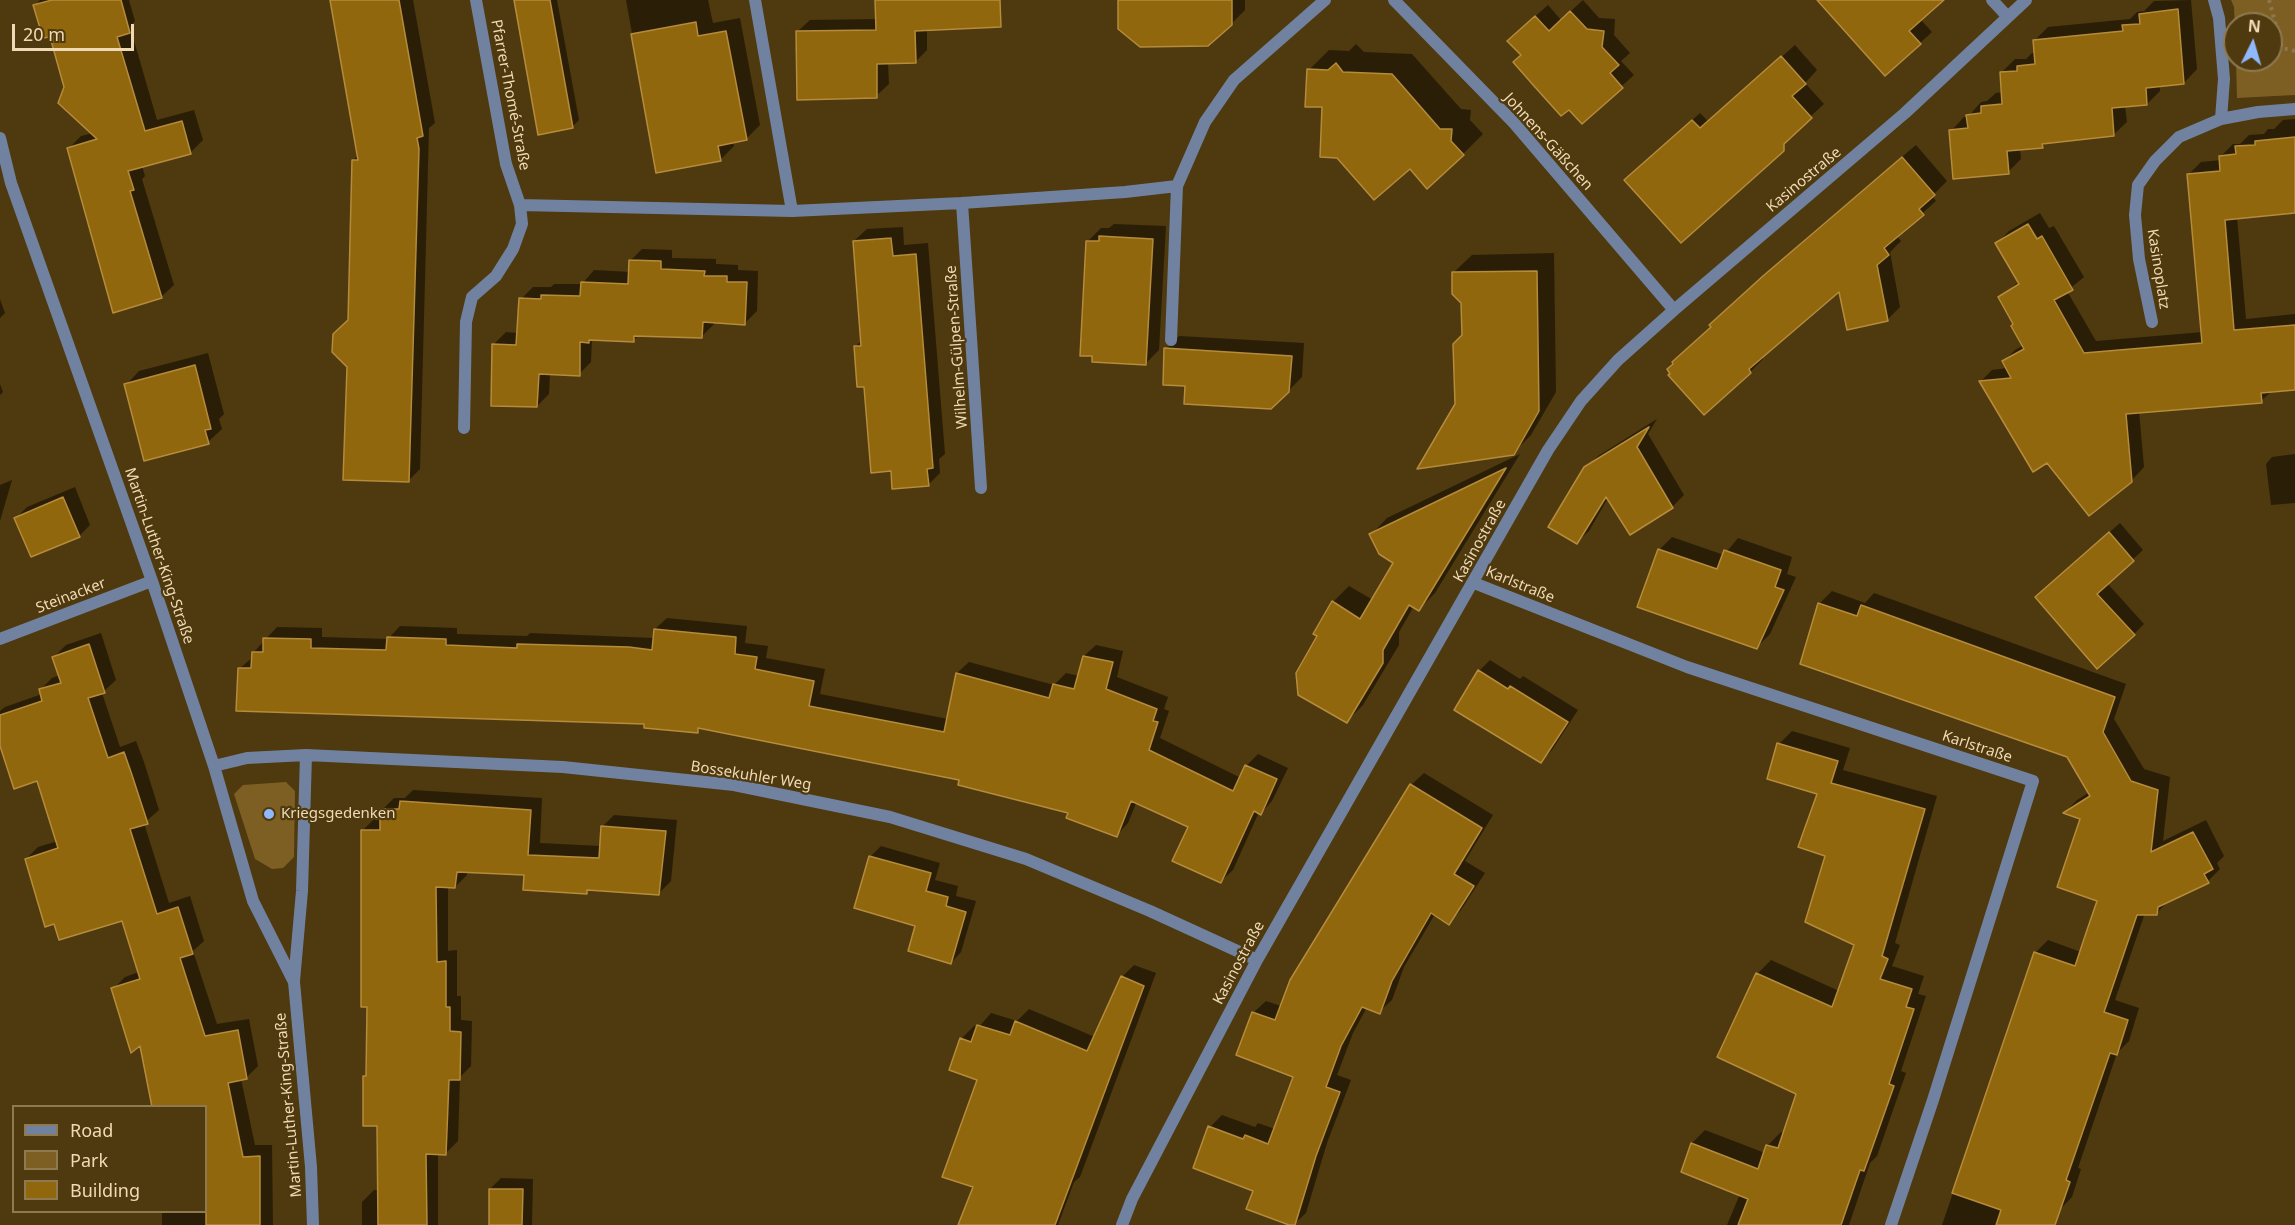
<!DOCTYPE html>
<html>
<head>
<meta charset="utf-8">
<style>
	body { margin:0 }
	#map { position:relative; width:2295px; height:1225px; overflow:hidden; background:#4f390e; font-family:"Noto Sans",sans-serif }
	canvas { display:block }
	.legend { position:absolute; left:12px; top:1105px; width:195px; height:108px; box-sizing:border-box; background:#4f390e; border:2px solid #8f7951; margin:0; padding:8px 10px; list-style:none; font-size:18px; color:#f0dab5 }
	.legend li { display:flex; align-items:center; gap:12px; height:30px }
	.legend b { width:30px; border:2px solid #8f7951 }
	.north { position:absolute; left:2223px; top:12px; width:60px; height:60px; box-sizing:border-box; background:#4f390e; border:2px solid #8f7951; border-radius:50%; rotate:5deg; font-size:16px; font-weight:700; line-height:24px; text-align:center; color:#f0dab5 }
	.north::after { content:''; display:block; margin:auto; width:21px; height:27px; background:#8fb8fd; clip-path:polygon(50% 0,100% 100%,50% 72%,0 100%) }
	.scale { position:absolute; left:12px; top:24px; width:122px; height:27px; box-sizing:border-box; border:3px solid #f0dab5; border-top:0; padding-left:8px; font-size:18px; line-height:21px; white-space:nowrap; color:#f0dab5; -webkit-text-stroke:4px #4f390e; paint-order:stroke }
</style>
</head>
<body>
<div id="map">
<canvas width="2295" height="1225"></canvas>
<ul class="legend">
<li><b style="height:8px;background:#70829f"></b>Road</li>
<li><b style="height:16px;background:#7e5f23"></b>Park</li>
<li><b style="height:16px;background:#90670c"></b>Building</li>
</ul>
<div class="north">N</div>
<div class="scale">20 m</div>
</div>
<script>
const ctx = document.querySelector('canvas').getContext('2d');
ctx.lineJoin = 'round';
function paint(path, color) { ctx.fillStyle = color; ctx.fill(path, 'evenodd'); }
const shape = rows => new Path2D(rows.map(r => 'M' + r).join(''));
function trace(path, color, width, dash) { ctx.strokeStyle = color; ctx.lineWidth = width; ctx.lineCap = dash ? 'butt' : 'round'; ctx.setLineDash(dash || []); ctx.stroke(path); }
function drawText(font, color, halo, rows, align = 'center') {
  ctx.font = font + ' "Noto Sans",sans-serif'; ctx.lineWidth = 4.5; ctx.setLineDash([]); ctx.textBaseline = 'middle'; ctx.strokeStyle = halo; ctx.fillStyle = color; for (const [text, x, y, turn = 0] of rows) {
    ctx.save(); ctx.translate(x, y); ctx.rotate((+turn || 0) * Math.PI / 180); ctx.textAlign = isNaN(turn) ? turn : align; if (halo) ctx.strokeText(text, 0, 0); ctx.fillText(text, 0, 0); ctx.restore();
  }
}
paint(shape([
	[2231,0,2295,0,2295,95,2237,98,2236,60,2271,60,2271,24,2235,24,2235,31,2234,7],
	[286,782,295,791,294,857,283,868,272,869,255,859,234,794,243,785]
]), '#7e5f23');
paint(shape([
	[40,0,129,0,135,21,130,27,157,120,194,110,203,140,191,152,142,166,145,176,142,179,174,285,161,297,68,149,81,136,93,133,66,87,51,35,35,6],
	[332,0,413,0,435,123,429,128,420,469,408,481,349,320,353,160,359,155],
	[515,0,557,0,579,120,572,127],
	[626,0,708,0,713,23,740,18,760,125,746,139,733,141,734,146,720,160,657,172],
	[876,0,966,0,927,29,927,50,915,62,888,62,889,84,876,96,797,32,810,20,877,19],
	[1119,0,1245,0,1245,10,1231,24],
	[1583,0,1599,18,1615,19,1614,35,1630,53,1621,61,1634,75,1582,122,1522,55,1521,29,1548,5,1561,20],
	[1819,0,1941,0,1920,19,1932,32,1920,43],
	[2191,0,2197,69,2184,83,2160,85,2160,91,2147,104,2125,106,2127,122,2113,135,2047,142,2042,146,2020,148,2021,159,2008,172,1951,131,1964,117,1968,117,1981,102,1987,101,1996,93,2003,92,2001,73,2015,59,2026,59,2032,53,2036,53,2035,40,2048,27,2130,19,2137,12,2144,11,2154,1],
	[1356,44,1364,52,1412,54,1461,109,1471,110,1470,120,1483,134,1463,154,1410,167,1324,106,1309,70,1329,50,1349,51],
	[1795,45,1817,70,1805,83,1824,104,1779,145,1750,85],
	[1700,113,1757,172,1639,168],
	[2295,119,2295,200,2237,217,2246,319,2295,314,2295,388,2272,391,2261,401,2139,411,2144,467,2132,480,1980,382,1992,370,2007,368,2003,362,2015,350,2024,345,2015,324,2000,298,2019,281,1997,243,2009,231,2040,213,2049,228,2054,226,2084,277,2067,291,2096,341,2203,332,2189,174,2201,162,2221,160,2221,156,2233,144,2240,144,2249,135,2264,134,2268,129,2274,129,2283,120],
	[1916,145,1947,181,1932,196,1936,201,1897,236,1901,241,1890,252,1900,307,1887,320,1840,289,1762,356,1763,359,1750,372,1704,413,1713,327,1724,312,1813,232],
	[1114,224,1166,226,1159,350,1145,364,1088,241,1101,228,1109,228],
	[903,227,904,245,928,243,945,454,939,459,940,473,928,485,892,470,855,347,862,340,854,241,867,229],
	[642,249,672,250,672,258,716,259,716,264,738,265,738,270,758,271,757,311,745,323,714,322,714,324,702,336,639,335,633,341,592,339,591,362,579,374,550,373,549,394,537,406,494,344,506,332,518,333,521,299,533,287,551,287,554,284,582,284,594,270,630,272,630,261],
	[1554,253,1556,392,1531,435,1513,453,1456,404,1463,335,1463,302,1453,273,1472,255],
	[0,299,5,313,0,318],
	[1179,336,1304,343,1302,377,1288,391,1187,385,1166,349],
	[208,353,224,414,219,419,222,429,208,442,126,385,139,371],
	[0,384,3,392,0,395],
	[1657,419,1648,434,1684,495,1672,507,1608,498,1589,531,1577,542,1586,468,1598,456],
	[1520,454,1435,593,1419,609,1414,606,1399,632,1399,645,1363,705,1347,721,1319,635,1333,602,1349,586,1373,600,1395,562,1371,535,1387,518],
	[2295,454,2295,503,2271,505,2266,464,2272,457],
	[12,480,0,521,0,485],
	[75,487,90,525,79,536,16,518,27,507],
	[2120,523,2143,550,2107,583,2144,624,2134,634,2047,587],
	[1672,537,1724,555,1738,538,1792,557,1787,574,1796,577,1770,634,1757,647,1659,550],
	[1832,591,1865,603,1874,593,2126,684,2114,719,2144,769,2170,777,2163,841,2206,820,2224,856,2217,863,2220,869,2208,881,2169,900,2157,913,2145,913,2115,1000,2139,1008,2129,1041,2117,1053,2078,1168,2081,1169,2072,1197,2045,1225,1942,1225,2035,953,2048,940,2081,952,2099,900,2082,818,2065,812,2077,800,2090,792,2068,756,1802,663,1820,603],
	[667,618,747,626,745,643,768,646,766,658,825,669,820,694,948,719,957,673,969,662,1054,685,1066,673,1079,676,1084,656,1096,645,1123,651,1117,677,1168,697,1164,709,1169,711,1160,738,1241,778,1247,765,1258,754,1288,768,1272,801,1261,813,1259,812,1233,870,1221,881,1190,826,1137,801,1128,823,1117,835,1070,812,961,779,701,727,697,731,239,669,253,657,253,653,277,627,322,628,322,637,388,639,400,626,457,628,457,634,527,636,530,633,654,638,655,629],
	[101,633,116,680,102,693,120,747,136,741,144,762,159,810,144,823,169,903,190,896,204,941,193,951,217,1024,249,1019,258,1066,246,1078,241,1079,255,1145,272,1145,273,1225,162,1225,162,1212,206,1212,206,1106,141,1043,113,989,125,977,139,972,123,920,55,922,26,859,38,847,58,841,38,779,0,741,0,711,5,707,42,694,40,690,52,678,60,675,54,657,66,645],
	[1490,660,1520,679,1523,676,1578,710,1552,750,1541,761,1479,671],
	[1792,731,1850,748,1843,770,1937,796,1895,943,1900,945,1892,966,1924,976,1918,994,1926,996,1901,1071,1906,1073,1877,1156,1870,1163,1849,1225,1727,1225,1740,1194,1692,1143,1705,1130,1765,1153,1768,1145,1781,1132,1784,1133,1798,1093,1719,1056,1758,973,1771,960,1839,991,1856,944,1827,855,1819,793,1779,744],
	[1424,773,1493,815,1465,861,1485,873,1461,910,1449,923,1435,914,1404,967,1392,1000,1379,1012,1367,1007,1353,1033,1337,1075,1351,1080,1327,1143,1306,1213,1293,1225,1255,1190,1210,1127,1222,1115,1255,1127,1258,1123,1275,1129,1295,1076,1253,1013,1266,1001,1281,1006,1411,785],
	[413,790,542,798,540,843,601,846,602,827,614,815,677,820,671,881,659,893,590,889,586,892,526,874,467,871,467,875,455,887,448,886,448,951,457,950,457,996,461,996,461,1020,472,1021,471,1066,460,1077,458,1141,446,1153,438,1153,438,1225,362,1225,362,1202,374,1190,379,1190,379,1125,365,1077,368,1074,368,1006,362,831,374,819,382,819,382,810,394,798,405,798],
	[881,846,940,863,935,880,958,886,956,896,976,901,961,952,951,963,917,925,856,907,871,856],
	[1134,965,1156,973,1080,1177,1074,1182,1058,1225,960,1225,975,1186,979,1079,961,1039,974,1026,978,1028,991,1013,1017,1021,1029,1009,1095,1037,1122,977],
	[501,1178,533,1179,532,1225,491,1225,490,1189]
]), '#0007');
const building = shape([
	[52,0,121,0,130,33,117,37,145,131,182,121,191,154,128,171,134,190,130,191,162,298,113,313,67,148,97,139,58,103,64,87,50,37,43,38,33,5,52,0],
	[330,0,399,0,423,136,417,138,419,149,409,482,343,480,347,367,332,352,333,334,348,320,352,160,358,160,330,0],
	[514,0,550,0,573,128,538,135,514,0],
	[875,0,1000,0,1001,27,915,31,916,63,877,64,877,98,797,100,796,31,876,30,875,0],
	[1118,0,1232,0,1232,25,1208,46,1140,47,1118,29,1118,0],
	[1817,0,1944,0,1909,31,1921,44,1885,76,1817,0],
	[2178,9,2184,84,2146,88,2147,105,2112,108,2114,136,2042,144,2043,148,2007,151,2009,174,1953,179,1949,130,1968,128,1966,115,1981,113,1981,106,2002,104,2000,72,2017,71,2017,66,2035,64,2033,40,2123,31,2122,25,2140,24,2139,14,2178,9],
	[1570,11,1587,29,1604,31,1602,47,1619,65,1610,73,1623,88,1582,124,1569,110,1561,116,1534,86,1513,62,1521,55,1507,41,1535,16,1549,31,1570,11],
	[696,22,698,36,726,31,747,140,718,146,721,161,656,173,631,34,696,22],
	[1781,56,1806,84,1792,96,1812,118,1784,144,1784,151,1681,243,1624,180,1692,120,1700,128,1781,56],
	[1336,63,1343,72,1392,74,1440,129,1452,129,1451,141,1464,155,1427,189,1410,169,1374,200,1337,158,1320,157,1322,107,1305,107,1307,69,1328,70,1336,63],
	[2295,137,2295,213,2225,220,2234,330,2295,325,2295,390,2261,393,2262,403,2126,414,2132,482,2089,516,2047,463,2033,472,1979,381,2011,378,2002,361,2024,349,2011,326,2013,324,1998,297,2019,284,1995,243,2028,224,2037,239,2042,236,2073,290,2054,300,2084,353,2202,343,2187,174,2220,171,2219,156,2236,154,2235,146,2255,145,2255,141,2295,137],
	[1902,157,1935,195,1919,209,1924,215,1884,248,1889,255,1877,265,1888,321,1847,330,1839,292,1749,369,1751,373,1704,415,1668,375,1670,374,1667,369,1673,364,1672,362,1711,327,1709,325,1763,276,1902,157],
	[1099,236,1153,239,1146,365,1092,362,1092,356,1080,356,1086,241,1099,241,1099,236],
	[891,238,893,256,916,254,933,468,927,469,929,486,892,489,891,471,871,473,864,387,857,387,854,346,861,346,853,241,891,238],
	[629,260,661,261,661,269,705,271,704,276,727,276,727,282,747,282,745,325,703,322,702,338,634,336,634,342,589,340,589,343,580,342,580,376,539,374,537,407,491,406,492,344,516,345,519,298,541,299,541,295,580,296,581,282,628,284,629,260],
	[1537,271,1539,411,1514,455,1417,469,1455,404,1453,344,1462,335,1461,303,1452,294,1452,272,1537,271],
	[1164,348,1292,356,1289,392,1271,409,1184,404,1185,386,1163,385,1164,348],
	[195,365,211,429,205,430,209,444,144,461,124,384,195,365],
	[1649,427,1637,447,1673,508,1630,535,1606,497,1577,544,1548,527,1584,467,1649,427],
	[1506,468,1419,611,1409,605,1383,650,1383,663,1347,723,1298,695,1296,673,1317,636,1313,634,1332,601,1360,619,1393,563,1379,554,1369,534,1506,468],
	[63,497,80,537,31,557,14,518,63,497],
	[2109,532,2134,561,2097,594,2135,635,2097,669,2035,597,2109,532],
	[1658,549,1717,569,1724,550,1781,570,1775,587,1784,590,1757,649,1637,607,1658,549],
	[1818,603,1857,616,1861,605,2115,697,2103,732,2131,781,2158,790,2151,852,2193,832,2213,869,2204,874,2209,883,2158,907,2157,915,2137,915,2104,1012,2128,1020,2117,1055,2110,1053,2066,1180,2070,1182,2055,1225,1996,1225,2001,1210,1952,1193,2034,952,2075,966,2087,930,2097,901,2057,887,2080,819,2063,813,2090,796,2067,757,1800,664,1818,603],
	[654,629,736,637,735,654,757,657,755,669,814,681,809,706,944,732,956,673,1049,698,1053,684,1074,689,1083,656,1113,662,1106,689,1157,709,1153,721,1158,722,1149,750,1233,791,1245,765,1277,779,1261,815,1254,811,1221,883,1172,861,1188,827,1131,801,1117,837,1066,818,1068,813,958,785,959,780,698,728,698,733,644,728,644,724,236,711,238,668,251,668,252,652,263,652,263,638,311,639,311,648,386,650,387,637,446,639,446,645,517,648,517,644,629,647,652,650,654,629],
	[89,644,105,693,88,698,108,758,124,752,132,775,148,824,130,829,157,914,178,907,193,954,180,958,205,1036,238,1030,247,1079,228,1083,243,1157,260,1156,260,1225,206,1225,206,1107,152,1107,140,1046,131,1053,111,988,140,979,122,921,59,940,54,924,45,927,25,859,58,848,37,781,14,789,0,746,0,715,42,701,39,689,61,683,52,657,89,644],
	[1478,670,1508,689,1510,686,1568,722,1541,763,1454,710,1478,670],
	[1777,743,1838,761,1831,783,1925,809,1882,956,1888,959,1880,979,1912,989,1906,1007,1914,1009,1889,1084,1894,1086,1864,1171,1860,1170,1841,1225,1738,1225,1748,1199,1681,1172,1691,1143,1758,1169,1766,1145,1778,1148,1796,1094,1717,1057,1756,973,1832,1007,1854,945,1805,922,1825,856,1798,847,1817,794,1767,779,1777,743],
	[1410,784,1482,828,1454,874,1474,886,1449,925,1431,913,1392,981,1380,1014,1362,1007,1341,1046,1326,1087,1340,1092,1316,1156,1295,1225,1289,1225,1246,1209,1253,1191,1193,1168,1208,1126,1243,1139,1245,1135,1268,1144,1293,1077,1236,1055,1252,1012,1275,1020,1290,980,1410,784],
	[400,801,531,810,528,855,599,858,601,826,666,831,659,895,587,890,587,894,523,890,524,875,457,872,455,888,436,887,437,962,446,961,446,1007,450,1007,450,1031,461,1032,460,1080,449,1080,446,1155,426,1154,427,1225,378,1225,377,1126,363,1126,363,1076,366,1076,367,1007,361,1007,361,830,380,830,380,809,399,809,400,801],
	[869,856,931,873,926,891,948,897,946,906,966,912,951,964,908,951,915,926,854,908,869,856],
	[1121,976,1144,986,1055,1225,958,1225,973,1187,942,1177,977,1080,949,1070,960,1038,971,1042,977,1025,1010,1035,1015,1021,1087,1051,1121,976],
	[489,1189,523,1189,522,1225,489,1225,489,1189]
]);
paint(building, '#90670c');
trace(building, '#b58b3c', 1.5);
trace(shape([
	[2269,0,2282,48,2295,51]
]), '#8d774e', 4, [3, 4.5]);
trace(shape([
	[755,0,792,211],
	[1394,0,1514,123,1674,310],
	[1992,0,2007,16],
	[2214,0,2219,18,2224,79,2221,119],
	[0,138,11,183,152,581,214,766,253,901,294,982,311,1167,313,1225],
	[962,203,981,488],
	[520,205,792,211,962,203,1125,192,1177,186,1205,122,1234,80,1325,0],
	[2152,322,2139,259,2135,215,2138,185,2155,161,2179,137,2221,119,2258,112,2295,109],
	[1171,340,1177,186],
	[464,428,466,322,472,297,496,276,513,249,522,224,520,205,506,164,476,0],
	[1474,583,1687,667,2033,781,1933,1100,1891,1225],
	[0,639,152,581],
	[214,766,247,758,306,755,563,767,734,785,890,817,1026,859,1150,911,1257,960],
	[294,981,302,891,306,755],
	[1122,1225,1132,1199,1257,960,1548,450,1581,401,1618,360,1674,310,1905,113,2026,0]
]), '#70829f', 12);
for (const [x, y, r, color] of [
	[269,814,6,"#8fb8fd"]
]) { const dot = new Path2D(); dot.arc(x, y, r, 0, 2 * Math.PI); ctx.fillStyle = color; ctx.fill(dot); trace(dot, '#4f390e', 2); }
drawText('15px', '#f0dab5', '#4f390e', [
	["Pfarrer-Thomé-Straße",510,95,79],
	["Johnens-Gäßchen",1548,142,48],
	["Kasinostraße",1804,180,-40],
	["Kasinoplatz",2158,269,81],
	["Wilhelm-Gülpen-Straße",957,347,-94],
	["Kasinostraße",1480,541,-61],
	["Martin-Luther-King-Straße",159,556,71],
	["Karlstraße",1520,585,22],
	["Steinacker",71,596,-21],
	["Karlstraße",1977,747,18],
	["Bossekuhler Weg",751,776,9],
	["Kasinostraße",1239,963,-62],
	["Martin-Luther-King-Straße",289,1105,-95]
]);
drawText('15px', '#f0dab5', '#4f390e', [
	["Kriegsgedenken",281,814]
], 'left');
</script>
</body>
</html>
